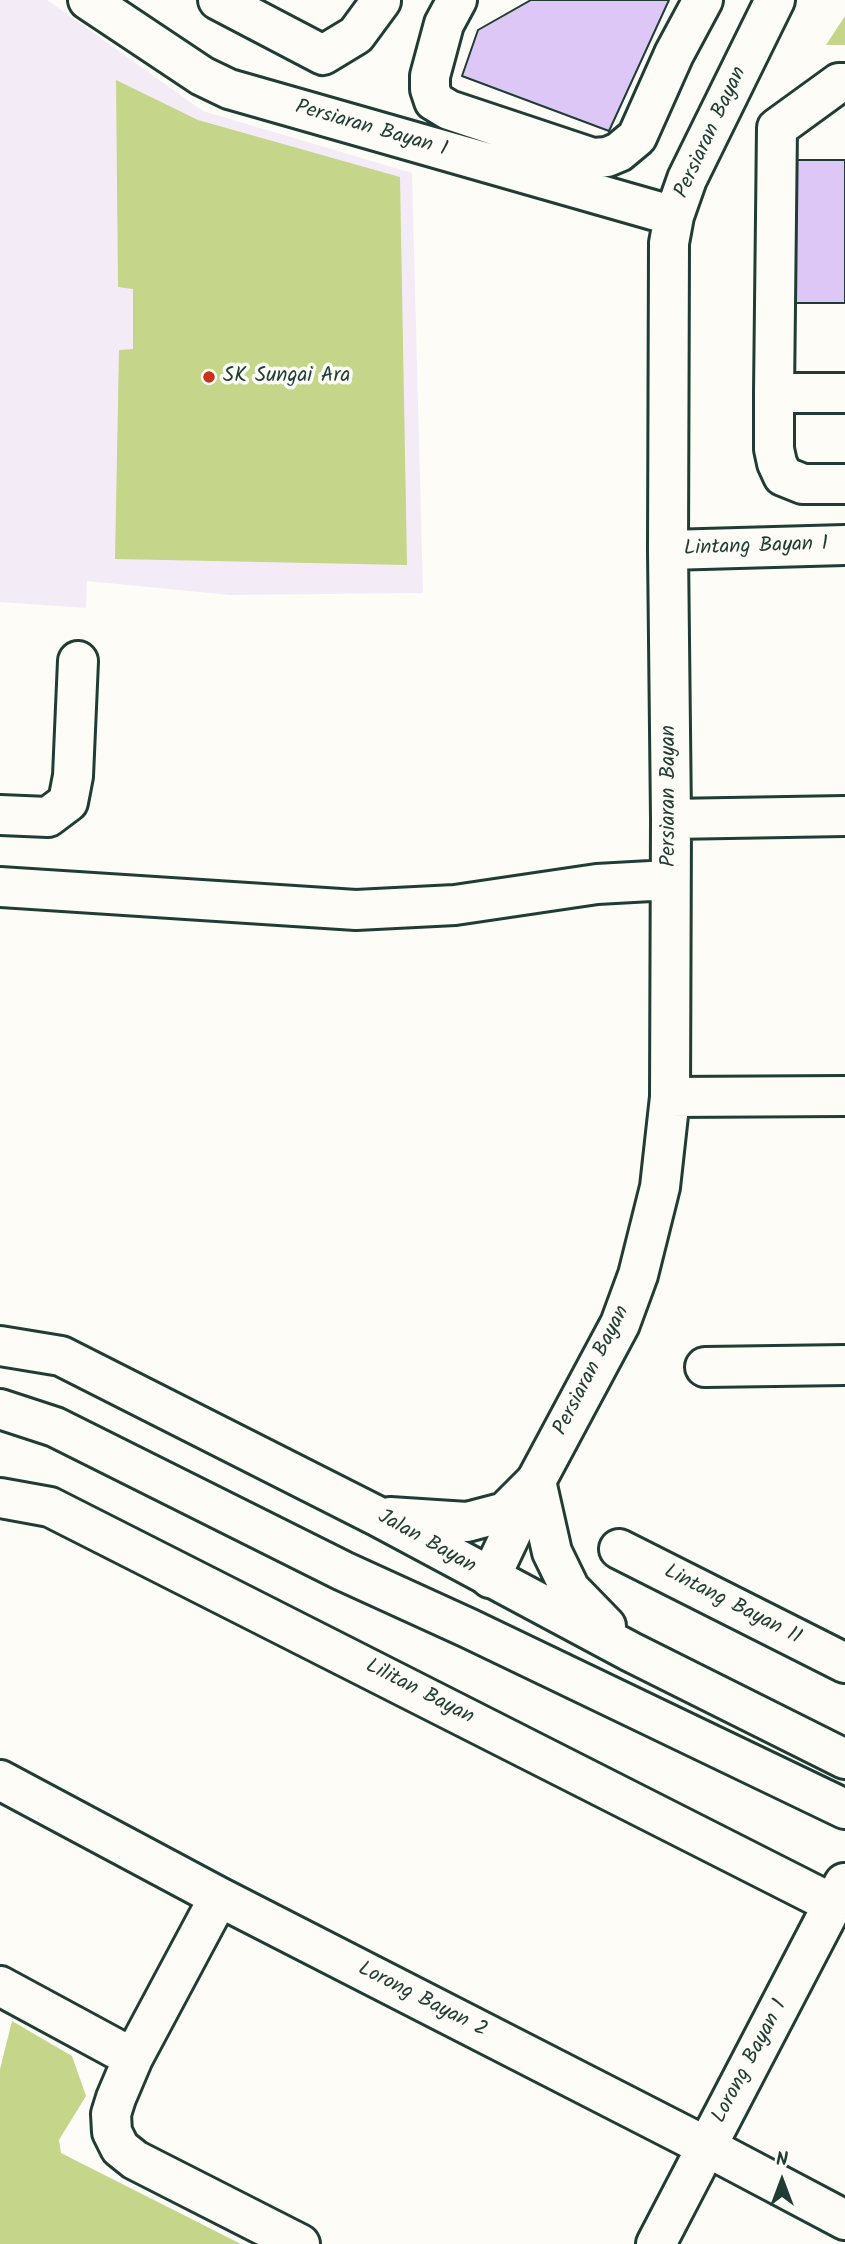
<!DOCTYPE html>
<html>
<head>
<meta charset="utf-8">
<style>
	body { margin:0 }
	#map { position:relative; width:845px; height:2244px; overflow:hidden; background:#fdfcf7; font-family:Kalam,sans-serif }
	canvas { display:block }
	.north { position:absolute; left:747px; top:2146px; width:70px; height:70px; -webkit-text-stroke:5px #fdfcf7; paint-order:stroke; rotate:0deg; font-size:19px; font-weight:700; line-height:28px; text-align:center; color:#1f3d34 }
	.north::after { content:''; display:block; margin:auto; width:24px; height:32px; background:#1f3d34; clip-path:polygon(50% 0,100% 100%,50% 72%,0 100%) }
</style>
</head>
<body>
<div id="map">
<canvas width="845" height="2244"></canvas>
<div class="north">N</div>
</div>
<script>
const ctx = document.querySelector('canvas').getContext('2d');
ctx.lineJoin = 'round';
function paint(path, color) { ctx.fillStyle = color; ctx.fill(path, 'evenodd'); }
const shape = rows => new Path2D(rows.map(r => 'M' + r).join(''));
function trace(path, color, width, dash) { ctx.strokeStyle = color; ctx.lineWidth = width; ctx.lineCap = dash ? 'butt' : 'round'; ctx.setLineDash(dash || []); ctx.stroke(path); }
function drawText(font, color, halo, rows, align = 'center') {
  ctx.font = font + ' Kalam,sans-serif'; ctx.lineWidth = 7; ctx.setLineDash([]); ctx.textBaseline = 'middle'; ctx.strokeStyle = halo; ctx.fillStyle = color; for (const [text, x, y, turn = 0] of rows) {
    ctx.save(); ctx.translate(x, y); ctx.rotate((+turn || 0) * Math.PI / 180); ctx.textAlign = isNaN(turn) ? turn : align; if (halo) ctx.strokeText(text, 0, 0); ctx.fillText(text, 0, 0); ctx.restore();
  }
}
paint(shape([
	[0,0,47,0,203,111,412,173,423,593,230,595,87,581,86,608,0,602]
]), '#f3ecf7');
paint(shape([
	[845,16,845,45,826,45],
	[116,80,198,120,400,177,407,565,115,559,119,350,133,349,133,289,118,287],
	[12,2021,72,2056,86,2096,59,2140,61,2153,241,2244,0,2244,0,2069]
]), '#c5d68a');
const building = shape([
	[531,0,669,0,609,131,462,76,478,30,531,0],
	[790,160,845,160,845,303,789,303,790,160]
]);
paint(building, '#ddc7f7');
trace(building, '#1f3d34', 2);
const minor = shape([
	[88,0,202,76,229,89,674,216],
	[218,0,323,55,356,35,381,1],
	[457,0,444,24,430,76,430,89,434,101,449,110,593,158,607,157,619,152,637,137,674,54,703,0],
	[845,83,839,83,777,128,774,393,774,449,777,463,783,476,803,484,845,484],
	[774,393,845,393],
	[668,550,845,545],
	[0,815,48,817,68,802,73,776,78,661],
	[671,819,845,816],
	[0,887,356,910,455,905,597,884,669,880],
	[670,1097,845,1096],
	[705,1367,845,1365],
	[0,1498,50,1507,833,1904],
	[619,1549,845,1663],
	[490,1578,536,1481,620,1324,638,1275,660,1187,670,1097,671,819,668,550,669,243,674,216,687,179,775,0],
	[0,1780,219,1897,707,2147,845,2220],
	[219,1897,133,2058,116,2098,111,2114,112,2132,120,2148,135,2160,300,2244],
	[0,1986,133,2058],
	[656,2244,844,1883]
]);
const major = shape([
	[0,1346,61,1356,377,1516,631,1652,845,1759],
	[0,1409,55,1427,343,1571,468,1628,845,1809],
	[536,1481,552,1552,570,1589,606,1626],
	[390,1517,467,1522,505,1512,536,1481]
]);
trace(minor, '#1f3d34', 44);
trace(major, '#1f3d34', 44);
trace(minor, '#fdfcf7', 38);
trace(major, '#fdfcf7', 38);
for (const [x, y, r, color] of [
	[209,377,7,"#c8321e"]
]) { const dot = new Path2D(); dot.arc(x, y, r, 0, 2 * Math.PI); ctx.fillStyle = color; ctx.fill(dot); trace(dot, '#fdfcf7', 2.5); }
drawText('21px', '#1f3d34', '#fdfcf7', [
	["Persiaran Bayan 1",371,130,16],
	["Persiaran Bayan",712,133,-65],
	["Lintang Bayan 1",756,548,-2],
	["Persiaran Bayan",670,796,-90],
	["Persiaran Bayan",593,1371,-63],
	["Jalan Bayan",426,1543,29],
	["Lintang Bayan 11",732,1606,27],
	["Lilitan Bayan",419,1693,27],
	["Lorong Bayan 2",422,2001,27],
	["Lorong Bayan 1",751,2062,-62]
]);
drawText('21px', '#1f3d34', '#fdfcf7', [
	["SK Sungai Ara",223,377]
], 'left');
</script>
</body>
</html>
